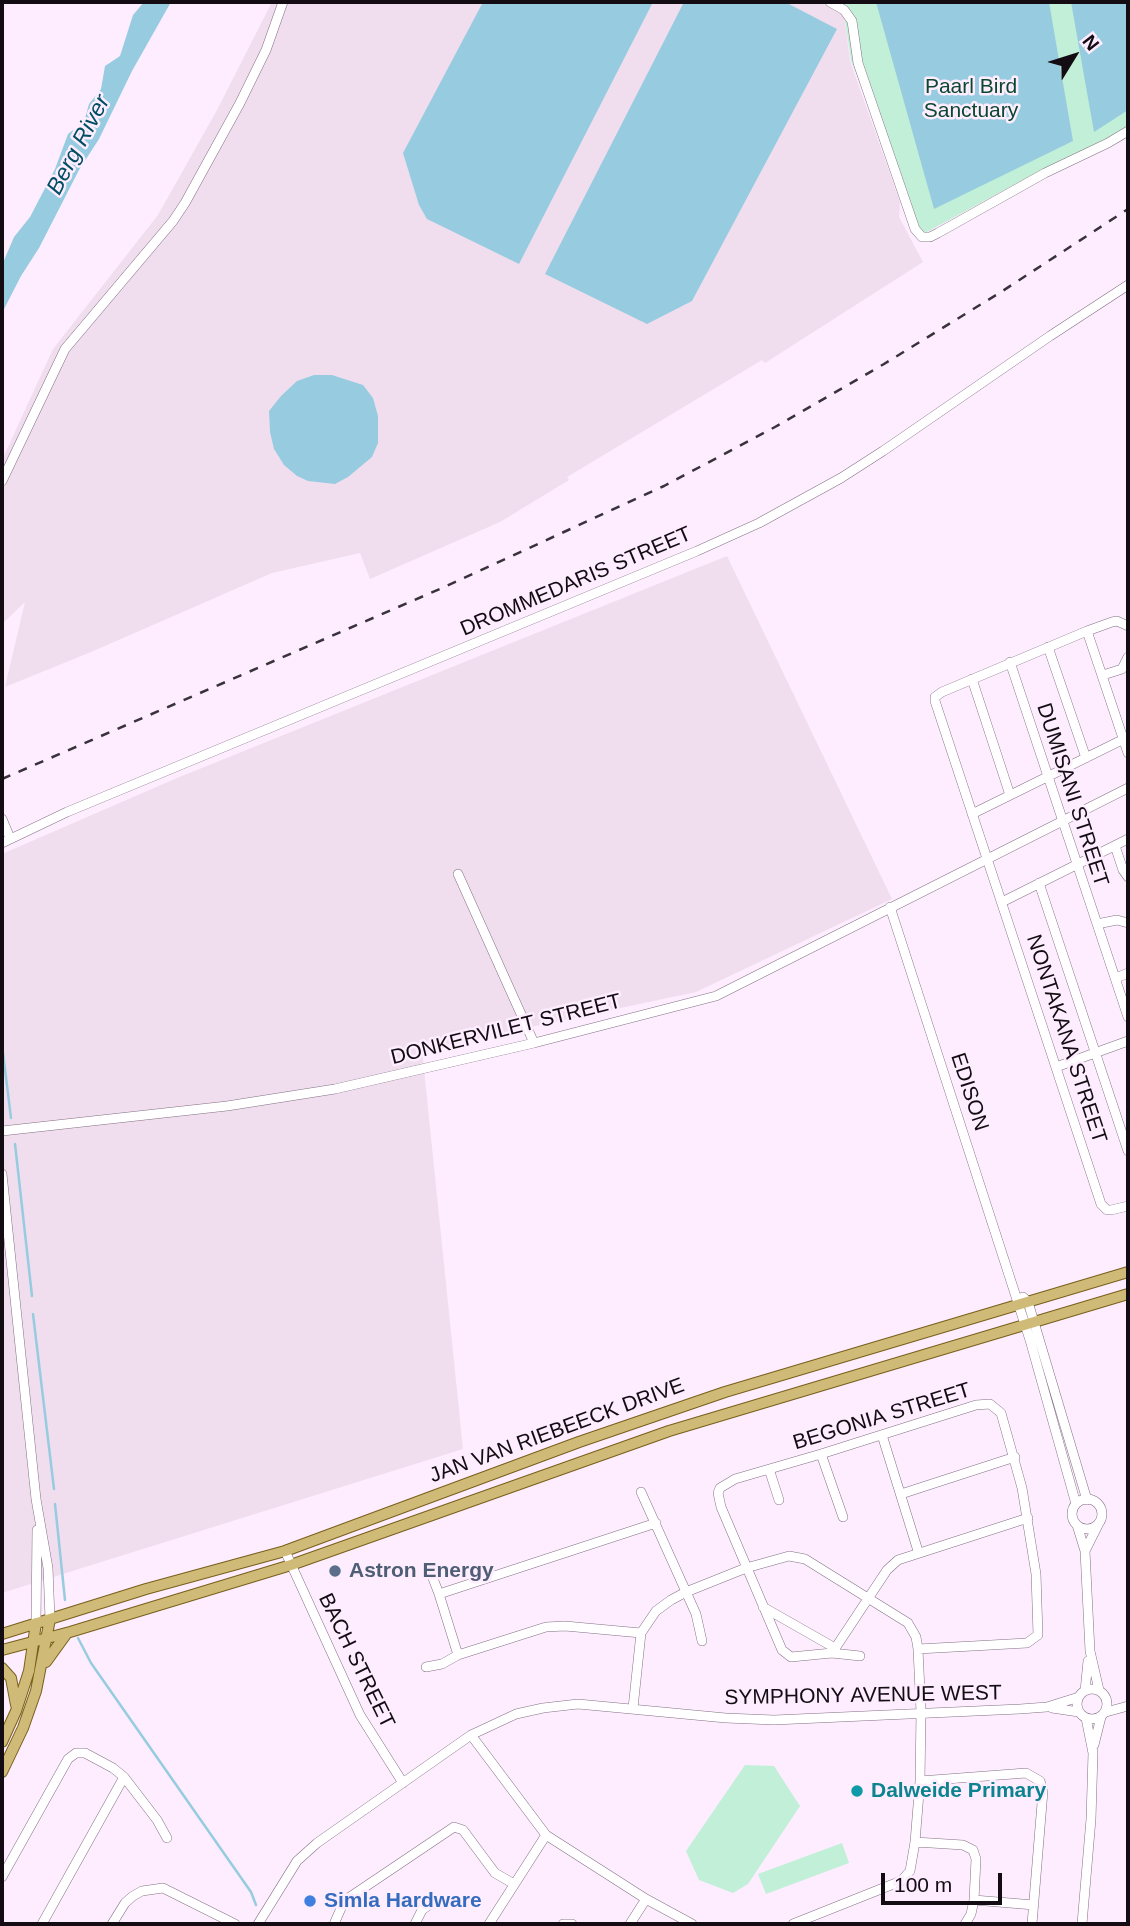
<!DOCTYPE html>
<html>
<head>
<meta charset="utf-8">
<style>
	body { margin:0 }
	#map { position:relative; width:1130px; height:1926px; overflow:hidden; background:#fdedfe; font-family:Arial,sans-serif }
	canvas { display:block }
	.frame { position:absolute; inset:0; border:4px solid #130c13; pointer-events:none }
	.north { position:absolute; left:1039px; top:21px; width:70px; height:70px; -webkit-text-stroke:5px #fdedfe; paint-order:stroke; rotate:52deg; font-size:19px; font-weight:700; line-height:28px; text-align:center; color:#130c13 }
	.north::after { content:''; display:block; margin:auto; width:24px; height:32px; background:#130c13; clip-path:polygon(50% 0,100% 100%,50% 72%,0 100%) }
	.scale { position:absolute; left:881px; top:1873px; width:121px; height:32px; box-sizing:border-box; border:4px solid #130c13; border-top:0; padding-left:9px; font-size:21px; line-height:24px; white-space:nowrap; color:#130c13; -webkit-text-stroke:5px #fdedfe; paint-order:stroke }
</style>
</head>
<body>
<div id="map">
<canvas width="1130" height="1926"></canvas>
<div class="frame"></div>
<div class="north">N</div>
<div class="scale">100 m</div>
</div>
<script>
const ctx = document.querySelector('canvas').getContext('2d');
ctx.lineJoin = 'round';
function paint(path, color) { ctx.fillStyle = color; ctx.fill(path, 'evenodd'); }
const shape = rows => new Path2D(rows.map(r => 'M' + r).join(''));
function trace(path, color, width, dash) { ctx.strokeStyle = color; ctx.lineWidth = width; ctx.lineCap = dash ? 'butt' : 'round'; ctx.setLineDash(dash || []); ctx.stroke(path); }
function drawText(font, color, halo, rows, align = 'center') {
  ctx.font = font + ' Arial,sans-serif'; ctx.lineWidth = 5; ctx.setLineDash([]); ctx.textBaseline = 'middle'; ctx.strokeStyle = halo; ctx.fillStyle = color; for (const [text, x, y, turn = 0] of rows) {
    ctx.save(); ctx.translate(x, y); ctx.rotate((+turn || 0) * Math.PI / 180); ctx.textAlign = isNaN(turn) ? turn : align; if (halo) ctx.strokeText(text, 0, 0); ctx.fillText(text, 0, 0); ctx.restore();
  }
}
paint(shape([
	[272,2,820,2,844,15,850,61,900,202,899,217,923,262,765,363,762,360,567,477,569,480,500,522,370,579,360,553,272,573,91,652,5,687,25,602,2,624,2,460,53,349,158,215,217,110],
	[727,556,892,899,696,992,422,1050,463,1449,2,1593,2,854,177,778]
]), '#f0deef');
paint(shape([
	[820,2,1128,2,1128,126,1107,140,1043,169,925,233,918,228,851,61,844,14],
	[745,1765,774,1766,800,1806,748,1884,733,1893,699,1880,686,1851],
	[842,1843,849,1863,766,1894,758,1874]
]), '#c2efd7');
paint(shape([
	[144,2,171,2,132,71,99,139,79,170,39,248,21,276,2,313,2,265,14,237,30,217,55,169,68,134,84,122,89,104,101,89,105,66,120,56,133,15],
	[483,2,653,2,519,264,427,219,419,205,403,153],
	[684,2,785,2,837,29,692,301,647,324,545,274],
	[876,2,1049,2,1073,141,934,209],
	[1071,2,1128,2,1128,110,1094,132],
	[314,375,332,375,363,385,373,398,378,416,378,443,372,457,348,477,335,484,308,481,297,476,284,465,274,449,270,432,269,411,281,396,297,381]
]), '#97cce0');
trace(shape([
	[2,1045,11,1118],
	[15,1144,32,1296],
	[33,1314,54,1489],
	[55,1504,65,1600],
	[78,1638,91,1663,251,1892,256,1905]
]), '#97cce0', 2.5);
const minor = shape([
	[830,2,844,10,852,21,858,63,915,229,922,237,930,237,938,233,1045,173,1108,143,1128,131],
	[2,481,65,349,173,221,185,203,240,103,266,50,283,2],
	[1128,626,1117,621,1112,622,1087,631,942,692,935,697,935,701,1101,1204,1107,1210,1111,1210,1128,1206],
	[1087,631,1128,753],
	[1048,647,1086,758],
	[1010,662,1128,1017],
	[1103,675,1122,669,1128,657],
	[972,679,1010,795],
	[972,814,1128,737],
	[2,819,10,838],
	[2,843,67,812,697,551,759,523,841,478,883,451,1050,336,1128,285],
	[1115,846,1123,870,1128,877],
	[458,874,534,1043],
	[1039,883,1128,1151],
	[1002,902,1128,839],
	[890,907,1030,1340,1076,1504],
	[1097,924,1117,920,1128,923],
	[1116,978,1128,973],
	[1056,1067,1128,1041],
	[2,1131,227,1106,335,1089,534,1043,716,996,1128,788],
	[2,1174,36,1499,48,1568,50,1619],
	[1023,1297,1028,1302,1087,1500],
	[882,1435,918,1551],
	[821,1454,843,1517],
	[769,1469,779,1500],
	[641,1492,696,1614,702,1641],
	[901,1494,1015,1457],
	'1072 1514a15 15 0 1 1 30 0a15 15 0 1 1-30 0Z',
	[1077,1525,1085,1551,1090,1651,1099,1690],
	[285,1551,360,1715,403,1783],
	[1085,1551,1098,1525],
	[429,1568,439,1594,458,1655],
	[439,1594,656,1523],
	[763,1607,835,1648],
	[36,1623,37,1530],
	[832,1653,887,1570,898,1560,1028,1518],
	[860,1656,832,1653,791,1657,782,1650,721,1507,718,1493,720,1488,735,1479,821,1454,976,1405,990,1404,1001,1413,1022,1488,1036,1574,1038,1635,1027,1643,918,1649],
	[426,1667,442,1664,458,1655,546,1627,565,1626,641,1633],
	'1077 1704a15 15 0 1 1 30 0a15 15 0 1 1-30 0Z',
	[1085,1691,1088,1661],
	[633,1708,641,1633,656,1611,671,1600,686,1592,746,1568,789,1556,805,1559,908,1623,916,1637,918,1649,921,1712,920,1781,915,1842,910,1871,901,1881,793,1924],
	[1052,1708,1079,1712],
	[1106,1712,1128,1706],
	[471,1735,546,1835,646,1899,692,1924],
	[1094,1745,1101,1717],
	[920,1781,1026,1773,1040,1781,1043,1791,1032,1924],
	[915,1842,963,1845,973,1850,976,1859,974,1900,971,1914,965,1924],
	[2,1877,68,1759,76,1753,85,1753,113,1768,124,1777,157,1820,167,1838],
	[974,1900,1034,1905],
	[42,1924,124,1777],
	[112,1924,125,1903,133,1896,142,1891,163,1888,235,1924],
	[258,1924,297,1861,317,1843,471,1735,516,1714,543,1708,578,1704,726,1718,774,1720,1020,1709,1047,1707,1079,1697],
	[334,1924,342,1906,350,1897,454,1827,463,1830,495,1873,514,1884],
	[415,1924,422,1910,437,1899],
	[489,1924,546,1835],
	[563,1924,572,1924],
	[630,1924,646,1899],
	[1082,1924,1091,1819,1093,1753,1086,1718]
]);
const major = shape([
	[2,1634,146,1589,285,1551,579,1442,725,1392,1128,1272],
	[2,1650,70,1632,291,1565,669,1431,1128,1294],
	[46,1662,67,1633],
	[2,1668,11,1678,16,1705],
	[2,1742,16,1711,29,1671,36,1623],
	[2,1772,23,1728,36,1691,50,1619]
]);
trace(minor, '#837185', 10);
trace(major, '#785f1a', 12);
trace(minor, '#fff', 9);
trace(major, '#cfba77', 10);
trace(shape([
	[2,779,442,588,664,486,775,427,884,364,1001,292,1128,209]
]), '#3a323a', 2.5, [9, 9]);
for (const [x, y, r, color] of [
	[335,1571,7,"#5c6f8a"],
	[857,1791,7,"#0f9aa8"],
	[310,1901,7,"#3f7fe0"]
]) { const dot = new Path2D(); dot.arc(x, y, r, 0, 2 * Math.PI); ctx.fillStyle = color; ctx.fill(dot); trace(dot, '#fdedfe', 2.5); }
drawText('21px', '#0a472f', '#fdedfe', [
	["Paarl Bird",971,87],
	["Sanctuary",971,111]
]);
drawText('21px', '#130c13', '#fdedfe', [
	["DROMMEDARIS STREET",576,582,-23],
	["DUMISANI STREET",1072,795,72],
	["DONKERVILET STREET",506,1030,-14],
	["NONTAKANA STREET",1066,1039,72],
	["EDISON",969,1092,72],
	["BEGONIA STREET",882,1417,-17],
	["JAN VAN RIEBEECK DRIVE",557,1431,-20],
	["BACH STREET",356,1661,64],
	["SYMPHONY AVENUE WEST",863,1696,-1]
]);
drawText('bold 21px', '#4e5e75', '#fdedfe', [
	["Astron Energy",349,1571]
], 'left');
drawText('bold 21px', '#0d838f', '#fdedfe', [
	["Dalweide Primary",871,1791]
], 'left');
drawText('bold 21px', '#366cbe', '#fdedfe', [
	["Simla Hardware",324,1901]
], 'left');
drawText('italic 23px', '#004e63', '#fdedfe', [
	["Berg River",79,145,-62]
]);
</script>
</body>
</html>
